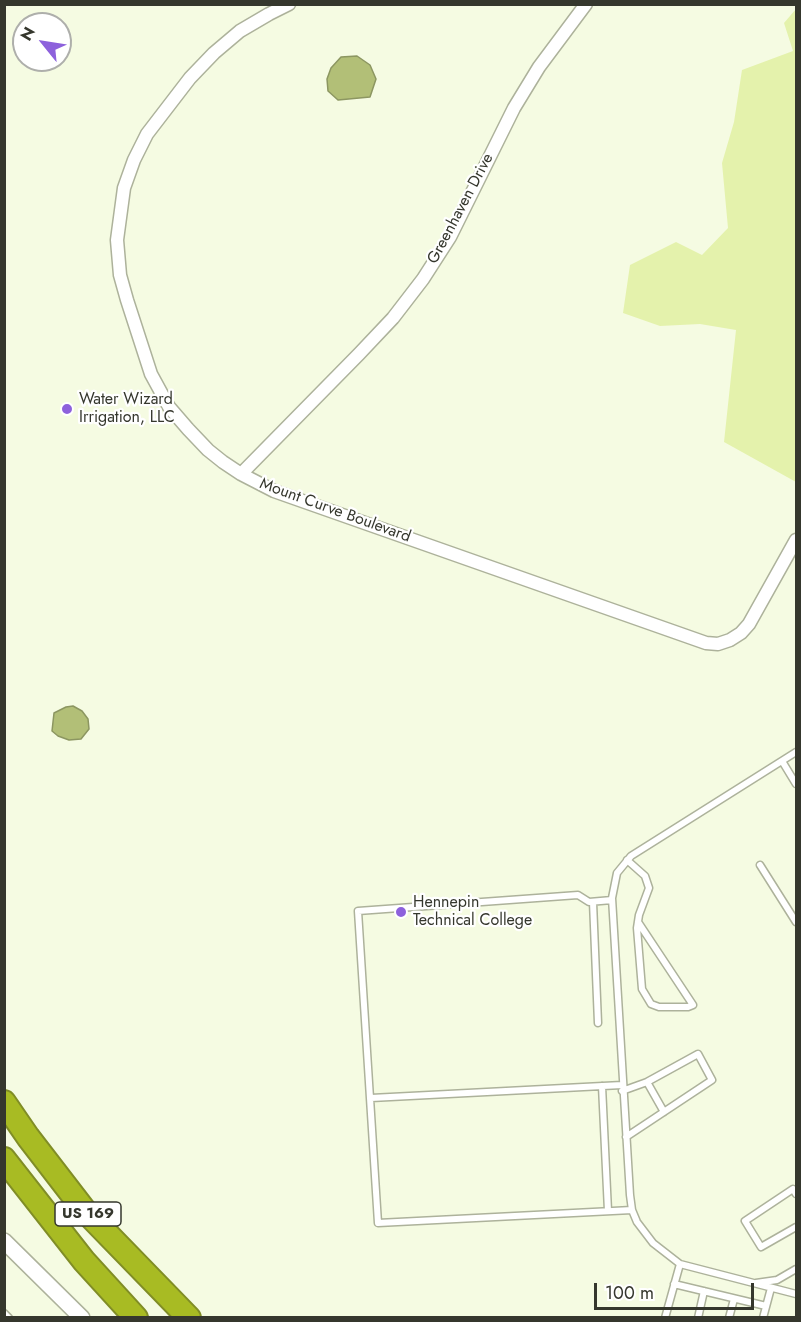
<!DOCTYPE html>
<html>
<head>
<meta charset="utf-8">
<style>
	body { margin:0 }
	#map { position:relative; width:801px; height:1322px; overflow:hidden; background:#f5fbe2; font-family:Jost,sans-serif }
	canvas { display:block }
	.frame { position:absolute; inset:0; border:6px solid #35372d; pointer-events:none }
	.north { position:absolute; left:12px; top:12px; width:60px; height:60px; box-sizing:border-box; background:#fff; border:2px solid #aeafab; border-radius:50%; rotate:300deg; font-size:16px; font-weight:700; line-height:24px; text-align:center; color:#35372d }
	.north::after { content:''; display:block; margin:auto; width:21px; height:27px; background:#8d61dc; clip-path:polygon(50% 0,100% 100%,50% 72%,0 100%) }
	.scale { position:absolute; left:594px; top:1283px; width:160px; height:27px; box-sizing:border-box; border:3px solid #35372d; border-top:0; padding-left:8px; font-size:18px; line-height:21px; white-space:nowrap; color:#35372d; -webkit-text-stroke:4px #fff; paint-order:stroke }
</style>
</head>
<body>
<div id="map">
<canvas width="801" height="1322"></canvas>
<div class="frame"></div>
<div class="north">N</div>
<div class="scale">100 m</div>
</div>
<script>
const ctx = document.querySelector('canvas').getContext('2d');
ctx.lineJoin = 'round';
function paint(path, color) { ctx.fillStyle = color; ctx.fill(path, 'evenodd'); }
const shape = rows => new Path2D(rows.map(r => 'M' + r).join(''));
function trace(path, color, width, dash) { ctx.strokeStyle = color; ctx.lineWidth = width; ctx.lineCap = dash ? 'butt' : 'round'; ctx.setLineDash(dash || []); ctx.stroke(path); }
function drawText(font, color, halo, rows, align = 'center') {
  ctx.font = font + ' Jost,sans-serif'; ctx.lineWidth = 4.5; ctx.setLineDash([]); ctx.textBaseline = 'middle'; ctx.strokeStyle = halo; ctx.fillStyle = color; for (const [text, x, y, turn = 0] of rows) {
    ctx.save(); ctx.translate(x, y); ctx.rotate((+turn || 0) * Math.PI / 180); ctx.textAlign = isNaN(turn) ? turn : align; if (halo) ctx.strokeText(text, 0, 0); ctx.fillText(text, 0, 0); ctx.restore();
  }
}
paint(shape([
	[796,9,796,482,724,442,736,330,700,324,660,326,623,313,630,265,676,242,702,255,728,228,722,163,734,122,742,70,793,51,784,23]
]), '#e4f2ac');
const water = shape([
	[357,56,370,65,376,79,370,97,338,100,328,91,327,79,331,68,341,57,357,56],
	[73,706,82,711,88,719,89,729,81,739,69,740,58,736,52,731,54,713,66,707,73,706]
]);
paint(water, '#b2bf77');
trace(water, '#8c9661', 1.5);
const service = shape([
	[796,752,631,856,617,873,612,898,630,1195,632,1210,637,1222,653,1243,680,1264,796,1294],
	[782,761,796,784],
	[627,860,645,876,649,888,639,915,637,928,642,989,651,1004,659,1007,688,1007,693,1005,638,922],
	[760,865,796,922],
	[612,900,589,902,578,895,358,911,378,1223,632,1210],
	[593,902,598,1023],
	[647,1082,664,1112],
	[602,1086,608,1211],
	[622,1091,647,1082,698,1054,712,1080,626,1137],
	[371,1098,622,1085],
	[796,1194,793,1189,745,1221,761,1247,796,1227],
	[756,1283,777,1280,796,1269],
	[674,1284,766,1306],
	[4,1313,9,1318],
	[665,1318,680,1264],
	[698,1318,704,1291],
	[729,1318,734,1299],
	[763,1318,771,1288]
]);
const minor = shape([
	[289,4,269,14,240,31,214,53,190,78,147,134,134,160,124,188,117,240,120,275,127,300,151,374,169,407,188,429,208,450,223,462,241,474,274,491,706,643,718,644,730,640,741,633,749,624,796,540],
	[241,474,359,354,393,318,423,279,450,237,514,108,539,67,586,4]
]);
const tertiary = shape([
	[4,1241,82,1318]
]);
const motorway = shape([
	[4,1102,28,1137,85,1211,189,1318],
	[4,1159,84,1261,136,1318]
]);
trace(service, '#adb29b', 9);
trace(minor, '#adb29b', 15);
trace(tertiary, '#adb29b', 18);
trace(motorway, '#808d26', 26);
trace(service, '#fff', 6);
trace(minor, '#fff', 12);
trace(tertiary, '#fff', 15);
trace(motorway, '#a8bb23', 22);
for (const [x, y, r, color] of [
	[67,409,6,"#8d61dc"],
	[401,912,6,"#8d61dc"]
]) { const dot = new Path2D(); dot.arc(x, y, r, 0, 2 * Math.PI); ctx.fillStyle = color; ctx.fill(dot); trace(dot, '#fff', 2); }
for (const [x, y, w] of [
	[88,1214,66]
]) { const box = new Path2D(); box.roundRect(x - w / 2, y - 12, w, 24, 4.5); ctx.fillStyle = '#fff'; ctx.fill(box); trace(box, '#35372d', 1.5); }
drawText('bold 15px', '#35372d', null, [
	["US 169",88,1214]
]);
drawText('16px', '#35372d', '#fff', [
	["Greenhaven Drive",461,209,-62],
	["Mount Curve Boulevard",335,511,20]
]);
drawText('16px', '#35372d', '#fff', [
	["Water Wizard",79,400],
	["Irrigation, LLC",79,418],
	["Hennepin",413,903],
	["Technical College",413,921]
], 'left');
</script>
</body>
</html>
